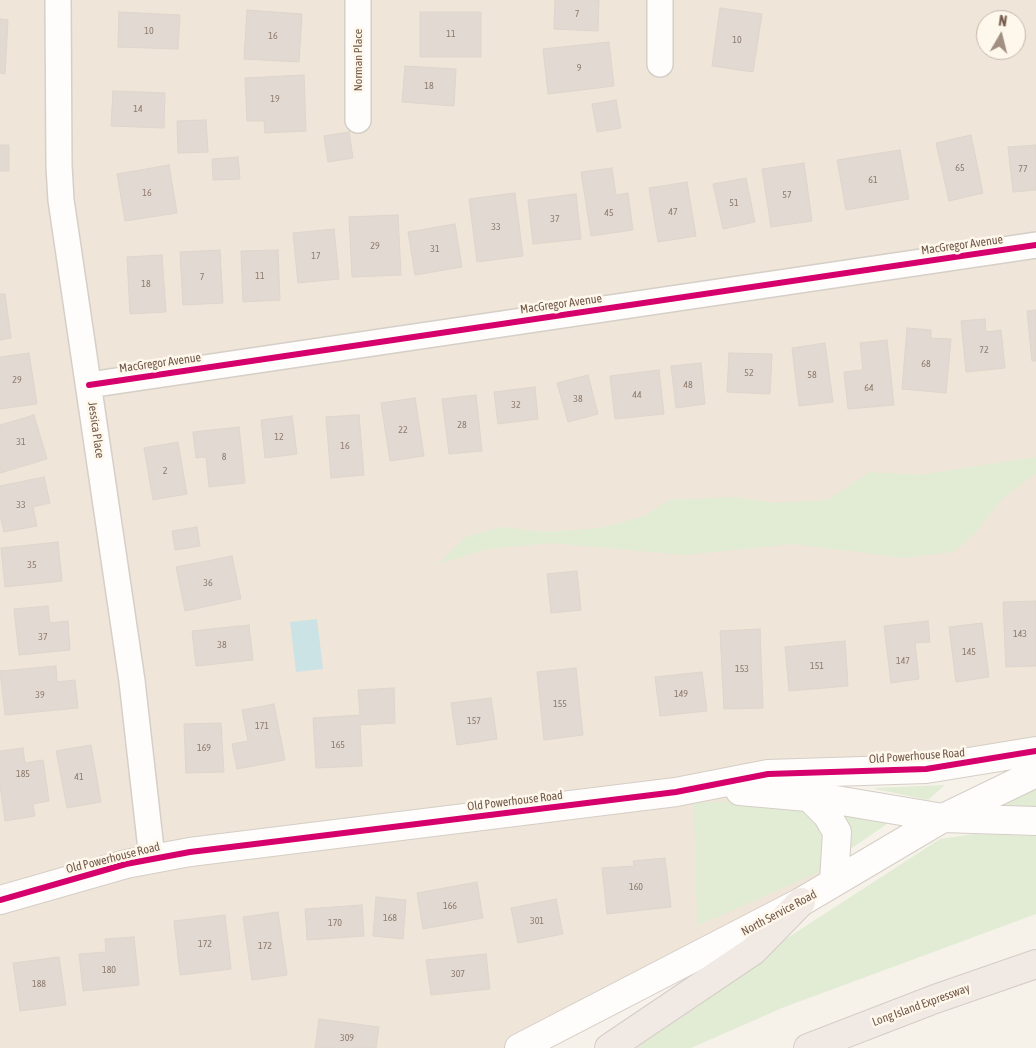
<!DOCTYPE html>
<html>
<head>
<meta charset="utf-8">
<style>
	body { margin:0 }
	#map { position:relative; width:1036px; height:1048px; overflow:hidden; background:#f6f2ea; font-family:"Asap Condensed",sans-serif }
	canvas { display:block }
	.north { position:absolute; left:976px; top:10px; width:50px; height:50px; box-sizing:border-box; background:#fef7eb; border:1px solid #c6b8ab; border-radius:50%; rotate:8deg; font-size:14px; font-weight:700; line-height:20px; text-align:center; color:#735a4b }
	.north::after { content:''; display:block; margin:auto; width:18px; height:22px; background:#a18f83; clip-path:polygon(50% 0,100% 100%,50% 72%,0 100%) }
</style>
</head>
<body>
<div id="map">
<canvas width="1036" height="1048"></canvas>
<div class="north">N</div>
</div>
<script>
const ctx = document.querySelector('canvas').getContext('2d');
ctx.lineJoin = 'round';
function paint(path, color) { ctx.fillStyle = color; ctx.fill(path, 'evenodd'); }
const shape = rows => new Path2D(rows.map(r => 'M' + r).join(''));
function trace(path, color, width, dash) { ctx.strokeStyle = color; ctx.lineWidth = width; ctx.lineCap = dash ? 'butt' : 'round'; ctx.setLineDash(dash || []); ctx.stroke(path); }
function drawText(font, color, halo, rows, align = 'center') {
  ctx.font = font + ' "Asap Condensed",sans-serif'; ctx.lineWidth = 5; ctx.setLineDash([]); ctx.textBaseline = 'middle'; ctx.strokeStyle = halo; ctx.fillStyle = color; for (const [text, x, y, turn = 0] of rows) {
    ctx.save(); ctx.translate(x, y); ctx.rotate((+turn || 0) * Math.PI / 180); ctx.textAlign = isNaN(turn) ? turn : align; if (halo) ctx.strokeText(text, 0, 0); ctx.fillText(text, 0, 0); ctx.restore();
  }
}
paint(shape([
	[0,0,1036,0,1036,751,800,772,834,882,519,1048,0,1048],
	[986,20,1016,20,1016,50,986,50]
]), '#efe5d8');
paint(shape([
	[1036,457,1036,473,1002,499,972,537,953,552,905,558,794,544,684,555,551,543,487,549,438,564,465,537,500,527,546,532,601,528,643,516,670,500,733,497,773,503,828,500,870,472,919,475],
	[945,785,928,800,875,789,875,788],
	[1036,787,1036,807,999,807,1001,801],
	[752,800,809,807,824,820,826,857,817,873,697,926,694,803],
	[847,815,885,822,887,824,852,848,848,848,843,816],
	[974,834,1036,836,1036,914,782,1008,691,1048,631,1048,693,999,940,839]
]), '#e2ecd5');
paint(shape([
	[317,619,323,669,296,672,290,622]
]), '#cce3e6');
const building = shape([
	[555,0,599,0,598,31,554,29,555,0],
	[720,8,762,14,753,72,712,66,720,8],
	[247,10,302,14,299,62,244,59,247,10],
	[119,12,180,15,178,49,118,47,119,12],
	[420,12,481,12,481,57,420,57,420,12],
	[0,19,8,20,5,74,0,73,0,19],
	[609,42,614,86,548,94,543,49,609,42],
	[405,66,456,69,454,106,402,102,405,66],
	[304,75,306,131,265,133,264,121,247,121,245,78,304,75],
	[113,91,165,93,164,128,111,126,113,91],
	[616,100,621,128,597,132,592,104,616,100],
	[206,120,208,152,178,153,177,121,206,120],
	[349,132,353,158,328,162,324,136,349,132],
	[971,135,983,193,949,201,936,143,971,135],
	[0,145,9,145,9,171,0,171,0,145],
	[1036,145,1036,190,1013,192,1008,147,1036,145],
	[900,150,909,199,846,210,837,160,900,150],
	[238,157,240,179,213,180,212,159,238,157],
	[804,163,812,221,771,227,762,169,804,163],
	[169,165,177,213,125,221,117,174,169,165],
	[612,168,616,195,628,193,633,230,591,236,581,172,612,168],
	[746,178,755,222,723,229,713,184,746,178],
	[687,182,696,236,658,242,649,188,687,182],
	[515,193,523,256,477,262,469,199,515,193],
	[576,194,581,239,533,244,528,200,576,194],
	[398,215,401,275,352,277,349,217,398,215],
	[455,224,462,267,415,275,408,232,455,224],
	[334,229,339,279,298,283,293,233,334,229],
	[220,250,223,303,183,305,180,252,220,250],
	[278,250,280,300,243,302,241,251,278,250],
	[162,255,166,312,130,314,127,257,162,255],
	[0,294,5,294,11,338,0,340,0,294],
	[1036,310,1036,361,1032,361,1027,311,1036,310],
	[985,319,986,332,1001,330,1005,368,966,372,961,321,985,319],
	[907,328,931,330,931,338,951,339,946,393,902,389,907,328],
	[887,340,894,405,848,409,844,372,863,370,860,343,887,340],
	[825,343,833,402,799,406,792,348,825,343],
	[29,353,37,404,0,409,0,357,29,353],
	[729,353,772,354,770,394,727,392,729,353],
	[701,363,705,404,676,408,671,366,701,363],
	[659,370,664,414,615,419,610,376,659,370],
	[588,375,598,414,568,422,557,383,588,375],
	[535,387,538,419,498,424,494,392,535,387],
	[476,395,482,451,449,454,442,399,476,395],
	[415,398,424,456,390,461,381,403,415,398],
	[34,415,47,459,0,473,0,425,34,415],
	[359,415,364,475,331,478,326,417,359,415],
	[292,416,297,454,265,458,261,420,292,416],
	[239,427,245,483,209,487,206,457,196,458,193,432,239,427],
	[178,442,187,494,153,500,144,448,178,442],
	[44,477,50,503,33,507,37,526,4,532,0,515,0,486,44,477],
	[197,527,200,546,175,550,172,531,197,527],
	[58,542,62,581,5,587,1,548,58,542],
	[232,556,241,599,185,611,176,567,232,556],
	[577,571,581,610,551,613,547,574,577,571],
	[1036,601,1036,666,1006,667,1003,602,1036,601],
	[48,606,50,623,68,621,70,650,19,655,14,609,48,606],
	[928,621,930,642,915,643,919,679,891,683,884,626,928,621],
	[982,623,989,677,956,682,949,627,982,623],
	[249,625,253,660,196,666,192,631,249,625],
	[760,629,763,708,724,709,720,631,760,629],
	[845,641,848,686,789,691,785,647,845,641],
	[56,666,57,682,75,680,78,708,5,715,0,671,56,666],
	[576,668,583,735,544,740,537,672,576,668],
	[702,672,707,711,660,716,655,677,702,672],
	[394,688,395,723,360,725,362,766,316,768,313,718,360,715,358,690,394,688],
	[491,698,497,739,457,745,451,703,491,698],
	[274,704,285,760,237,769,232,744,248,741,242,710,274,704],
	[221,723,224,772,186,773,184,724,221,723],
	[91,745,101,802,67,808,56,751,91,745],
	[23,748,25,763,43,760,49,801,33,804,35,816,5,821,0,785,0,751,23,748],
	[665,858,671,907,607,914,602,868,634,866,633,861,665,858],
	[477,882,483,918,423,929,417,893,477,882],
	[376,897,406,900,403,939,373,936,376,897],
	[556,899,563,934,518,943,511,908,556,899],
	[362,905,364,936,307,940,305,909,362,905],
	[278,912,287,975,252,980,243,917,278,912],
	[225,915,231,969,180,975,174,921,225,915],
	[134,937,139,985,83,991,79,954,106,952,105,939,134,937],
	[486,954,490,989,431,995,426,960,486,954],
	[59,957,66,1005,20,1011,13,963,59,957],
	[319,1019,379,1027,376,1048,315,1048,319,1019]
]);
paint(building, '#e2dad2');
trace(building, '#dfd5cc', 1);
const street = shape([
	[58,0,59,166,61,200,132,681,152,858],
	[358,0,358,120],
	[660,0,660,64],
	[89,385,1036,245]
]);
const secondary = shape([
	[740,791,830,799,943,818,1036,821],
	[808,796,827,815,837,832,834,882],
	[0,900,126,864,190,852,676,792,768,774,926,769,1036,751],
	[519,1048,801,902,943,818,1036,773]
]);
const highway = shape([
	[609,1048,753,951,801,902],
	[808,1048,935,999,1036,964]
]);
trace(street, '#d5cfc8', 28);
trace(secondary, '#d5cec6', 30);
trace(highway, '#d5ccc6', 30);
trace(street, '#fefdfc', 25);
trace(secondary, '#fefdfc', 28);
trace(highway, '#f0e9e4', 28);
trace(shape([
	[89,385,1036,245],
	[0,900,126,864,190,852,676,792,768,774,926,769,1036,751]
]), '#d6006c', 6);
drawText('10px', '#907c6f', null, [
	["7",577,14],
	["10",149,31],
	["11",451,34],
	["16",273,36],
	["10",737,40],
	["9",579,68],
	["18",429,86],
	["19",275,99],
	["14",138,109],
	["65",960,168],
	["77",1023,169],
	["61",873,180],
	["16",147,193],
	["57",787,195],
	["51",734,203],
	["47",673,212],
	["45",609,213],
	["37",555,219],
	["33",496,227],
	["29",375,246],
	["31",435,249],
	["17",316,256],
	["11",260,276],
	["7",202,277],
	["18",146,284],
	["72",984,350],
	["68",926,364],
	["52",749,373],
	["58",812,375],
	["29",17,380],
	["48",688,385],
	["64",869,388],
	["44",637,395],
	["38",578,399],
	["32",516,405],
	["28",462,425],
	["22",403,430],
	["12",279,437],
	["31",21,442],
	["16",345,446],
	["8",224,457],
	["2",165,471],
	["33",21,505],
	["35",32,565],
	["36",208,583],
	["143",1020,634],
	["37",43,637],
	["38",222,645],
	["145",969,652],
	["147",903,661],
	["151",817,666],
	["153",742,669],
	["149",681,694],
	["39",40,695],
	["155",560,704],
	["157",474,721],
	["171",262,726],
	["165",338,745],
	["169",204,748],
	["185",23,774],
	["41",79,777],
	["160",636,887],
	["166",450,906],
	["168",390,918],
	["301",537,921],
	["170",335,923],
	["172",205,944],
	["172",265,946],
	["180",109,970],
	["307",458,974],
	["188",39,984],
	["309",347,1038]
]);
drawText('12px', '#735a4b', '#fef7eb', [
	["Norman Place",358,60,-90],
	["MacGregor Avenue",962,245,-8],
	["MacGregor Avenue",561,304,-8],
	["MacGregor Avenue",160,363,-8],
	["Jessica Place",96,430,82],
	["Old Powerhouse Road",917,756,-4],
	["Old Powerhouse Road",515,801,-7],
	["Old Powerhouse Road",113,858,-14],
	["North Service Road",779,913,-28],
	["Long Island Expressway",921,1005,-20]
]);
</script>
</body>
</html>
